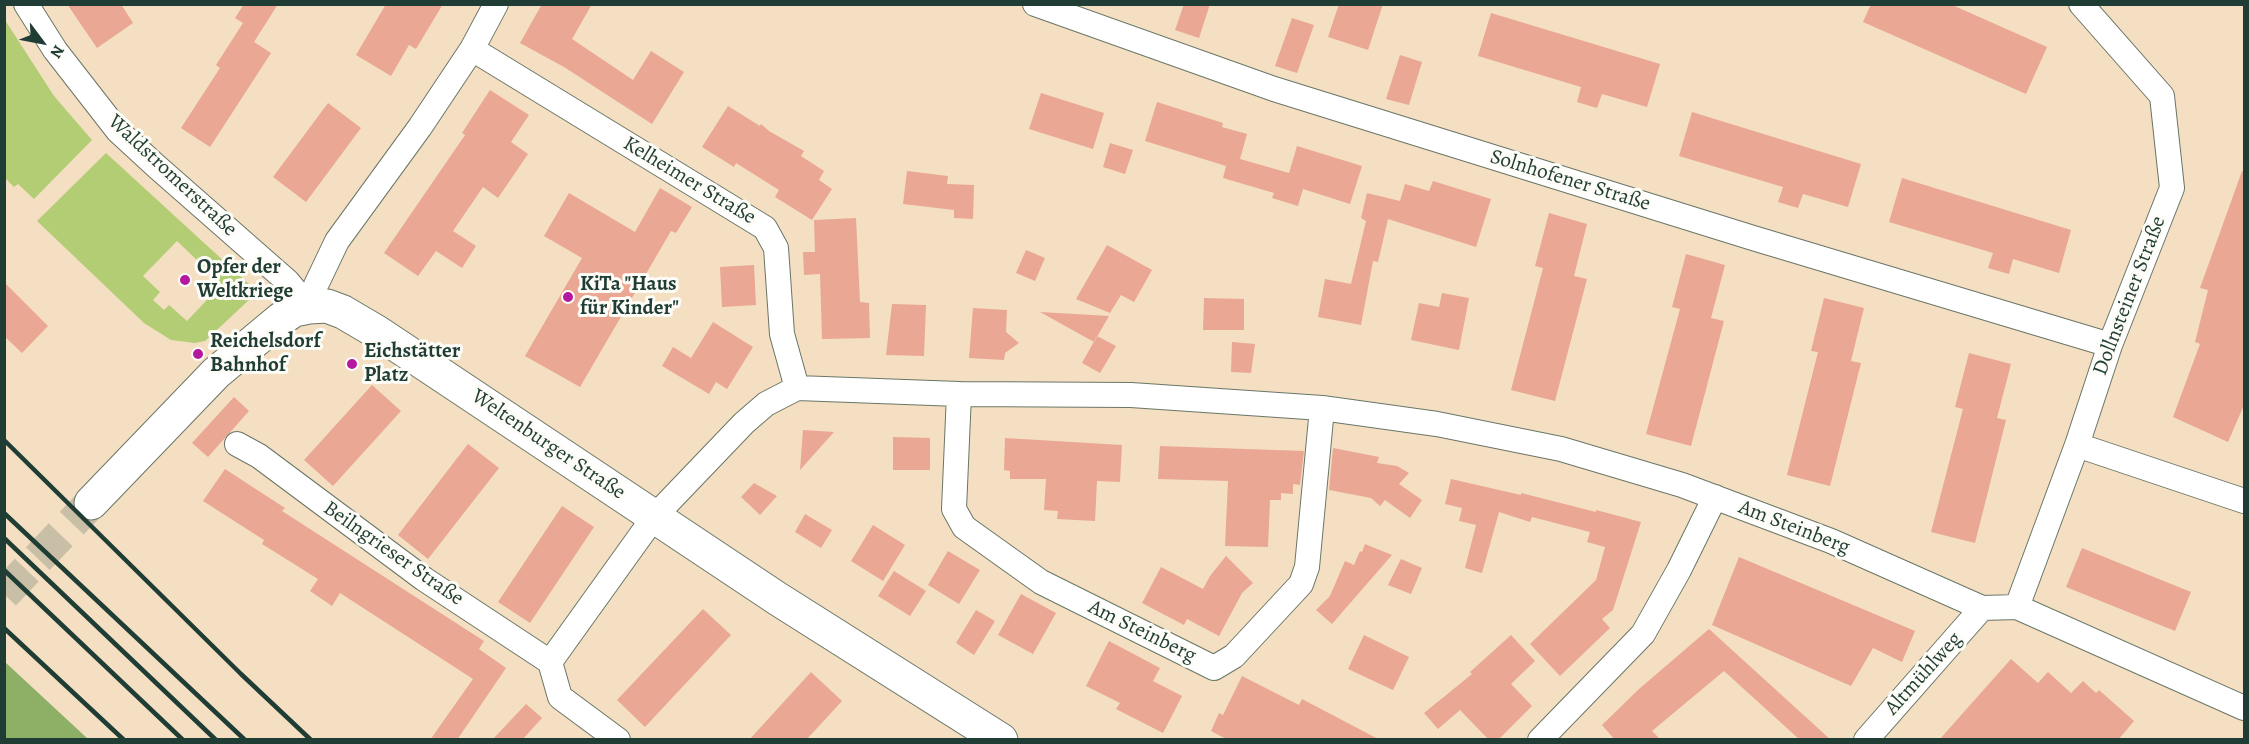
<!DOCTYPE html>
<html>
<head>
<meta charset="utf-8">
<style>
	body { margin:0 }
	#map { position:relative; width:2249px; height:744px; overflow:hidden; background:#f4dfc2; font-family:Alegreya,serif }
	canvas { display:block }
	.frame { position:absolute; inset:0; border:6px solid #1f3d34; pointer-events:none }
	.north { position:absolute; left:12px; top:12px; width:60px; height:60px; -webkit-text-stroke:4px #fdfcf7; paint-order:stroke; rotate:122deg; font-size:16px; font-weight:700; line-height:24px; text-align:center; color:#1f3d34 }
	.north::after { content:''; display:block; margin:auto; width:21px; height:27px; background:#1f3d34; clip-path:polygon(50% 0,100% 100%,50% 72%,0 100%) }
</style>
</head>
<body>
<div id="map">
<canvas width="2249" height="744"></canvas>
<div class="frame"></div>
<div class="north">N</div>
</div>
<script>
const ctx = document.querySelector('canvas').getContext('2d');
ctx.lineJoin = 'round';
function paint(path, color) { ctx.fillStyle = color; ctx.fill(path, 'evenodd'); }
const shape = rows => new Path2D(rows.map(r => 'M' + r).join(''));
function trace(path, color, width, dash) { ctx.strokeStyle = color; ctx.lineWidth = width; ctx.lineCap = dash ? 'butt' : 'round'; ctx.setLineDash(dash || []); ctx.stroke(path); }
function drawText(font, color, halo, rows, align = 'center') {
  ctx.font = font + ' Alegreya,serif'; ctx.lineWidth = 6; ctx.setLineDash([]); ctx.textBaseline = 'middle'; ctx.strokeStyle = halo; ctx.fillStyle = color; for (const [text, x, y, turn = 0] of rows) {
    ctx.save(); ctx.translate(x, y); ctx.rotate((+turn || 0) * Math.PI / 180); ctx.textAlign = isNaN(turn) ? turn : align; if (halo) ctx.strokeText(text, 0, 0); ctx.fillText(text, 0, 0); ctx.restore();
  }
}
paint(shape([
	[5,20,54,96,92,140,34,199,18,184,14,187,5,178],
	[106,153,250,285,252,289,249,300,205,341,195,343,171,340,144,323,37,221],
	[177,241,222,284,187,321,169,305,164,310,153,300,160,292,143,276]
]), '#b2cd74');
paint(shape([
	[4,662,5,662,88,739,5,739]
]), '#8db066');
paint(shape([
	[67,4,121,4,133,23,97,48],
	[244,4,278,4,254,42,271,53,210,147,181,128,220,68,216,65,243,23,235,18],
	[386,4,443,4,416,49,409,45,391,76,356,55],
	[542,4,592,4,572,39,633,80,651,51,684,72,652,124,564,67,520,43],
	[1184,4,1210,4,1199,38,1175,30],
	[1339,4,1383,4,1368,50,1328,37],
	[1871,4,1950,4,2047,47,2026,94,1863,22],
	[1491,13,1660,64,1647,107,1602,94,1597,108,1577,102,1581,87,1478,56],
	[1292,18,1314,25,1297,73,1275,66],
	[1400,55,1422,62,1409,105,1386,99],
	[490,90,529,115,511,142,528,154,498,198,483,187,453,231,476,246,462,268,436,251,418,276,384,253,465,135,462,133],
	[1041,93,1104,113,1093,149,1029,129],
	[1157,102,1223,123,1222,127,1247,134,1240,159,1289,173,1297,146,1362,166,1350,204,1303,189,1298,206,1272,198,1274,193,1223,178,1226,166,1145,141],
	[328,103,361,128,306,202,273,177],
	[728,106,760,126,761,124,769,131,804,151,801,156,824,171,819,180,832,189,812,220,775,197,779,190,736,163,734,167,702,147],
	[1692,112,1861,164,1848,207,1803,194,1798,208,1778,202,1783,187,1679,156],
	[1110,143,1133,150,1125,174,1103,167],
	[907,171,948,176,947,184,974,185,973,219,954,218,954,210,903,204],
	[2242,171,2244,171,2244,405,2228,442,2173,417,2200,344,2195,342,2208,290,2200,288],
	[1902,178,2071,230,2059,273,2013,259,2009,274,1988,268,1993,253,1889,222],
	[1433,181,1491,199,1476,247,1388,219,1378,262,1373,261,1361,325,1318,317,1325,279,1351,284,1366,221,1361,218,1367,193,1400,201,1405,184,1429,191],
	[660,188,692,207,676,233,671,231,580,387,525,356,582,258,544,236,569,193,635,232],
	[1549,213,1587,224,1574,276,1587,279,1555,401,1511,390,1543,268,1535,266],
	[856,218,860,302,869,303,870,338,822,339,820,274,804,275,803,252,815,252,814,220],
	[1107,245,1152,270,1134,302,1121,295,1110,313,1076,299],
	[1026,250,1045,258,1035,281,1016,273],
	[1686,254,1725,265,1711,318,1724,321,1691,446,1646,434,1680,309,1672,307],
	[754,265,756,305,722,307,720,267],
	[4,282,48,326,22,353,4,336],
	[1442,293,1469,298,1459,350,1411,340,1419,303,1439,307],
	[1204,298,1244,299,1244,330,1203,330],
	[1824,298,1864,308,1851,361,1861,363,1830,486,1787,475,1818,352,1811,351],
	[892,304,926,305,924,356,886,355],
	[973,308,1007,310,1006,332,1019,343,1005,353,1004,360,969,358],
	[1040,312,1109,316,1094,342],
	[713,322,753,347,727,389,716,382,709,394,662,366,673,347,691,358],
	[1097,336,1116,346,1100,373,1082,363],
	[1232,342,1255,344,1251,373,1231,372],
	[1969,353,2011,364,1997,418,2006,420,1975,543,1931,532,1963,409,1955,407],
	[372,385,401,411,333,486,304,460],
	[234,397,249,411,208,457,192,443],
	[803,430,834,432,800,470],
	[893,437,930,438,930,470,893,470],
	[1005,438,1122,445,1120,482,1097,481,1095,521,1057,519,1058,511,1044,510,1046,479,1010,479,1010,471,1004,470],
	[468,444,499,468,428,559,398,535],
	[1160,446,1304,451,1300,485,1293,484,1293,494,1281,493,1281,500,1270,500,1268,547,1225,546,1228,481,1158,479],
	[1333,448,1379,457,1377,463,1397,466,1409,473,1399,484,1422,500,1410,518,1385,500,1380,506,1371,498,1329,490],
	[225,469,285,508,282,511,484,641,479,649,506,668,457,740,430,740,473,679,340,593,332,606,310,591,318,579,262,544,264,540,203,501],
	[1451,479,1521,495,1521,493,1596,512,1596,510,1641,522,1613,610,1602,619,1610,628,1560,676,1530,644,1596,580,1605,547,1587,542,1590,532,1532,517,1530,522,1499,512,1482,573,1465,568,1476,525,1459,521,1462,508,1445,504],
	[754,483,777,496,760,515,741,497],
	[562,506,594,527,530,623,498,602],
	[805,514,832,530,821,548,795,532],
	[873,525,905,545,883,581,851,561],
	[1365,544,1392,555,1332,624,1316,610,1330,596,1345,561,1354,565,1360,551,1362,552],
	[2082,548,2191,592,2175,631,2066,587],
	[948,551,980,570,959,604,928,585],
	[1226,556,1253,583,1242,593,1219,636,1187,619,1184,625,1142,603,1161,567,1203,589,1210,576],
	[1739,557,1915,631,1902,662,1873,648,1851,686,1712,625],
	[1401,559,1422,568,1411,594,1388,585],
	[894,571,926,591,910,616,878,596],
	[1021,594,1056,613,1033,654,998,635],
	[703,609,731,635,645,727,617,700],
	[976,610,995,621,974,655,956,643],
	[1709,629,1831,740,1800,740,1724,671,1652,731,1661,740,1615,740,1602,725,1639,689],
	[1364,635,1409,657,1393,690,1348,669],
	[1511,635,1535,661,1511,684,1532,706,1498,740,1489,740,1460,710,1438,729,1424,713,1472,674,1470,672],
	[1109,641,1160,668,1153,681,1182,696,1163,733,1116,709,1120,703,1086,686],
	[2011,659,2038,683,2048,672,2071,693,2083,681,2096,693,2099,690,2134,721,2118,740,1939,740],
	[811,672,842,701,820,725,806,740,749,740],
	[1242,676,1299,705,1302,699,1380,740,1228,740,1211,731,1219,713,1223,715],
	[526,704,542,718,522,740,492,740]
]), '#e9a794');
trace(shape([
	[4,594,91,503]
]), '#c9bfa6', 33, [33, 16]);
const street = shape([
	[26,4,55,50,118,131,156,166,287,281,309,307],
	[1035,4,1274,89,1753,238,2110,345],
	[472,49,765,228,776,248,782,334,797,388],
	[309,307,316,285,337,241,420,127,472,49,496,4],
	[959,394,954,509,964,527,1041,582,1214,668,1234,656,1301,584,1307,567,1322,408],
	[237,444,259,456,424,579,550,662,560,697,618,740],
	[2077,445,2244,501],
	[2017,607,2077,445,2110,345,2172,188,2162,96,2081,4],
	[550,662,654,517,744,423,766,404,797,388,959,394,1131,395,1322,408,1437,424,1561,449,1682,485,1831,541,1982,608,2017,607,2244,708],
	[1540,740,1643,634,1679,570,1715,497],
	[1866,740,1982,608]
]);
const secondary = shape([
	[91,503,216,373,281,319,294,310,309,307,327,306,343,312,377,332,778,599,1001,740]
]);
trace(street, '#6a7666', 26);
trace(secondary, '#6a7666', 35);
trace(street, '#fff', 24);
trace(secondary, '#fff', 33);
trace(shape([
	[4,440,241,674,311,740],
	[4,513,245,740],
	[4,538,216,740],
	[4,570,183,740],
	[4,628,124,740]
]), '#1f3d34', 4.5);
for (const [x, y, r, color] of [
	[185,280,6,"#b5179e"],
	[568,297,6,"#b5179e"],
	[198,354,6,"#b5179e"],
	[352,364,6,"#b5179e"]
]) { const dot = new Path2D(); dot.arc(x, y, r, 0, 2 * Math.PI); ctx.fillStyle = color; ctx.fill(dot); trace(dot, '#fdfcf7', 2); }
drawText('21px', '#1f3d34', '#fdfcf7', [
	["Waldstromerstraße",172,176,43],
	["Kelheimer Straße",689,181,31],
	["Solnhofener Straße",1570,181,17],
	["Dollnsteiner Straße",2130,296,-69],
	["Weltenburger Straße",548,445,34],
	["Am Steinberg",1794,528,21],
	["Beilngrieser Straße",393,554,35],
	["Am Steinberg",1142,632,26],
	["Altmühlweg",1924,674,-48]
]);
drawText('bold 21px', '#1f3d34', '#fdfcf7', [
	["Opfer der",197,268],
	["Weltkriege",197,292],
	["KiTa \"Haus",580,285],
	["für Kinder\"",580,309],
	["Reichelsdorf",210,342],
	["Bahnhof",210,366],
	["Eichstätter",364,352],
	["Platz",364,376]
], 'left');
</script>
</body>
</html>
